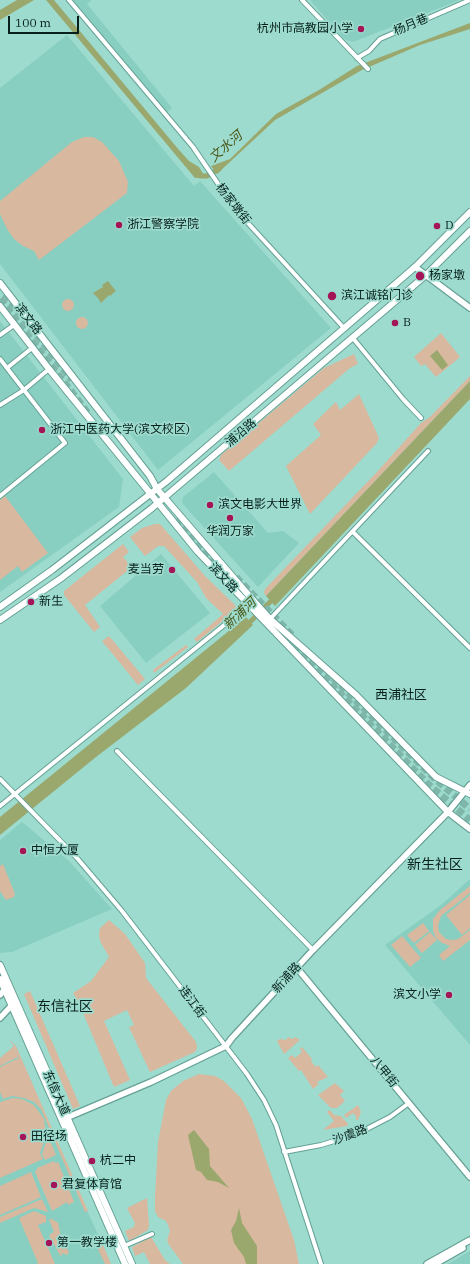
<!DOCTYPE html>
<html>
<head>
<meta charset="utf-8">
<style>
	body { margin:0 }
	#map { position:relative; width:470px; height:1264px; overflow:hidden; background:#9ddbce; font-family:"IBM Plex Serif",serif }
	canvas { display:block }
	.scale { position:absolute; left:8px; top:16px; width:71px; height:18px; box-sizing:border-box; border:2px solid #07201c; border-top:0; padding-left:5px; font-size:12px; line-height:14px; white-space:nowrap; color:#07201c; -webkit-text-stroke:3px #9ddbce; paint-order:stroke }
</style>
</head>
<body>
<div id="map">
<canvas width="470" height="1264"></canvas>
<div class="scale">100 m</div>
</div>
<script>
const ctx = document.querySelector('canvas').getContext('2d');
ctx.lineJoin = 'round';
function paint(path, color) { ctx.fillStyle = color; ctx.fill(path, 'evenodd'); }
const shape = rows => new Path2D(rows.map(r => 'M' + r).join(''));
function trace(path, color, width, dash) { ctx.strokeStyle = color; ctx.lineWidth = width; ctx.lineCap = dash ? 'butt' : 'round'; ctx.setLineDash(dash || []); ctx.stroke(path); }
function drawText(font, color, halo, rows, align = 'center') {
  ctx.font = font + ' "IBM Plex Serif","Noto Sans SC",serif'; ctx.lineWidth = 3.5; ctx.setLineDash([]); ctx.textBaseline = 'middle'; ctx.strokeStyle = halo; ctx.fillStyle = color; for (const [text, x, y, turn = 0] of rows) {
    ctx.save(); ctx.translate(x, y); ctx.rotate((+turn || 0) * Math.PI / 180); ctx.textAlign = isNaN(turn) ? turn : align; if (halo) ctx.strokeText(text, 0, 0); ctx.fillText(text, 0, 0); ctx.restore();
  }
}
paint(shape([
	[71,0,92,0,87,4,172,108,165,114],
	[310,0,460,0,353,42,344,39],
	[67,35,194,186,200,181,331,328,158,470,0,264,0,88],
	[0,321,123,479,119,507,0,592],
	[214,472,268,533,283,531,299,543,258,587,182,503,183,497],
	[161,554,210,613,146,663,100,606],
	[22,822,69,861,112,909,12,952,0,953,0,840],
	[470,879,470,1045,385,945,441,905],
	[14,1046,32,1087,111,1264,0,1264,0,1058],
	[470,1251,470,1264,447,1264,455,1260]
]), '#88cfc2');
paint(shape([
	[84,137,93,137,102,142,119,161,128,182,127,193,39,260,34,251,23,246,14,239,7,229,0,214,0,201,72,142],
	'62 305a6 6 0 1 1 12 0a6 6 0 1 1-12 0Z',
	'76 323a6 6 0 1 1 12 0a6 6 0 1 1-12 0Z',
	[441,333,460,357,436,377,425,364,421,366,414,357],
	[354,354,358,364,350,368,229,471,219,460,221,455,324,368],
	[470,376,470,381,266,596,264,593,265,589,376,473,421,423,430,417],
	[359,394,379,438,377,443,310,514,286,466,321,435,313,424,336,402,340,410],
	[5,496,48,553,22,572,18,566,0,580,0,500],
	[155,524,160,524,205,576,235,605,236,610,197,642,194,639,223,614,206,598,197,582,164,546,158,546,145,556,130,537,142,528],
	[123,544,129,552,123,557,132,567,85,605,100,627,94,632,64,595,64,591],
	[109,636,145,679,138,685,102,641],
	[186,645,188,647,154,673,153,670],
	[3,864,15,894,14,897,6,900,0,891,0,866],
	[470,886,470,893,441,916,438,926,439,932,446,939,452,940,458,939,470,930,470,940,443,961,439,955,450,946,442,943,436,938,433,931,433,919,440,910],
	[470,895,470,928,462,935,446,915],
	[109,920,125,934,145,963,146,978,196,1042,197,1048,195,1052,150,1072,129,1027,134,1025,127,1010,104,1021,130,1080,114,1087,79,1003,73,993,91,981,109,957,100,941,99,934,100,928],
	[423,923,429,931,414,943,407,935],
	[430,932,437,940,422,953,415,945],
	[402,936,421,958,410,967,391,945],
	[30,991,80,1106,73,1109,24,994],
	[288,1037,293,1039,295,1037,300,1040,284,1054,277,1041,280,1039,286,1040],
	[9,1039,16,1046,88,1211,85,1212,41,1109,34,1102,24,1098,12,1096,3,1099,0,1092,0,1067,19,1058,20,1061,14,1047,18,1057,0,1066,0,1058,14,1046],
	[302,1047,312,1059,311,1061,316,1067,318,1065,328,1077,317,1082,319,1084,313,1089,301,1070,299,1071,288,1058,292,1055,295,1058,302,1052,300,1049],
	[199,1074,215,1076,224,1081,241,1098,252,1119,294,1240,299,1264,183,1264,169,1245,167,1240,170,1231,168,1225,166,1221,158,1217,155,1211,155,1196,158,1142,166,1100,171,1091,183,1081],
	[335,1083,344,1091,340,1095,345,1101,337,1108,331,1108,318,1095],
	[13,1098,22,1099,34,1105,44,1119,46,1135,40,1153,43,1159,0,1178,0,1102],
	[358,1105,361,1112,358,1120,356,1120,356,1116,353,1113,346,1118,344,1115],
	[330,1110,334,1115,341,1116,348,1124,347,1126,323,1130,334,1121,327,1112],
	[48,1136,56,1155,45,1160,42,1154],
	[54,1161,55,1163,58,1162,74,1202,68,1205,67,1202,52,1211,35,1172,37,1170,37,1168],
	[31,1172,41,1197,0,1215,0,1186],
	[147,1198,149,1225,148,1230,129,1241,125,1231,134,1227,135,1223,127,1208],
	[42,1199,48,1212,34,1208,0,1223,0,1217],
	[34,1211,46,1216,46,1222,38,1225,55,1264,36,1264,38,1263,19,1218],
	[49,1219,52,1219,58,1223,62,1241,69,1252,67,1255,62,1253,61,1257,49,1235,54,1232],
	[151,1237,165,1260,170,1264,150,1264,144,1252,135,1256,132,1247],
	[100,1238,111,1264,105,1264,97,1247,93,1245,91,1240]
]), '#d8b89e');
paint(shape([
	[17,0,34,0,0,20,0,10],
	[46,0,54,0,179,150,189,161,199,167,205,177,195,178],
	[470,23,470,29,420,45,362,70,275,120,217,174,211,166,230,159,276,114,319,90,357,66],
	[108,281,116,291,110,296,109,295,101,303,98,298,93,293,103,287,102,285],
	[437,350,448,365,442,370,430,356],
	[470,381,470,399,275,606,266,596],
	[246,617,253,625,186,688,96,757,0,835,0,817],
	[194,1130,209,1149,210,1166,229,1188,218,1182,207,1180,201,1172,196,1170,188,1135],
	[239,1208,242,1223,257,1246,257,1264,246,1264,244,1257,234,1243,231,1230,236,1221]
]), '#9aa86e');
trace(shape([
	[200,176,207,176,219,169],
	[246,626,274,598]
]), '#9aa86e', 5);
trace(shape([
	[5,294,72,380],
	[0,299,88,413],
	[175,520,237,585],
	[236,577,293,636],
	[280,631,428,784,470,820],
	[333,678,434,778,470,809]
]), '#7fb6aa', 7, [7, 3.5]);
const street = shape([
	[69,0,193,147,236,210,344,328],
	[302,0,368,69],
	[357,58,369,51,380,39,470,0],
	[0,335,14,325],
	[352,337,403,399,421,418],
	[0,359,65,443,0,496],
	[7,368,32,348],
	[0,405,24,390,49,369],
	[353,532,470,648],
	[270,619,428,451],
	[117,751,313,950],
	[0,779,77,858,122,911,247,1074,264,1100,276,1125,321,1264],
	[0,806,249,605],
	[284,1152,321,1145,357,1134,390,1117,409,1103],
	[124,1246,152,1234]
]);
const secondary = shape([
	[415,267,470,308],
	[297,968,470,1177],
	[0,995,7,987],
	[0,1018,13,1004],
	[66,1118,151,1082,226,1046,232,1038,313,950,448,812,470,785],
	[427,1264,470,1240],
	[435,1264,463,1248]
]);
const primary = shape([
	[0,283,150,476,157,489,252,599,270,619,356,695,436,777,470,794],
	[0,306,49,369,198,552,448,812,470,829],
	[0,607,52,570,167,481,415,267,470,212],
	[0,620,60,579,152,508,425,276,470,231],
	[0,965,132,1264],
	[0,979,125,1264]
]);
trace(street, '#65a195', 6);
trace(secondary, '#65a195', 8);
trace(primary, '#65a195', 8);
trace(street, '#fff', 4);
trace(secondary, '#fff', 5.5);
trace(primary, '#fff', 6);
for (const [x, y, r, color] of [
	[361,29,4,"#a41557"],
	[119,225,4,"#a41557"],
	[437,226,4,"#a41557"],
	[420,276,5,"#a41557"],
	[332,296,5,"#a41557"],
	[395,323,4,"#a41557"],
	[42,430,4,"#a41557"],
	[210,505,4,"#a41557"],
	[230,518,4,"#a41557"],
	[172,570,4,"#a41557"],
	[31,602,4,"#a41557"],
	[23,851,4,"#a41557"],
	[449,995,4,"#a41557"],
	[23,1137,4,"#a41557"],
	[92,1161,4,"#a41557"],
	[54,1185,4,"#a41557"],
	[49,1243,4,"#a41557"]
]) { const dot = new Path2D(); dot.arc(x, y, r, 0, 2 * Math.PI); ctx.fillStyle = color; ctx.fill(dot); trace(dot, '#9ddbce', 1.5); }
drawText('12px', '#07201c', '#9ddbce', [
	["杨月巷",411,25,-23],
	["杨家墩街",233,204,52],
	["滨文路",28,319,52],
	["浦沿路",241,433,-40],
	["滨文路",223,578,47],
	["新浦路",287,978,-48],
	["连江街",192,1002,53],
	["八甲街",384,1072,51],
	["东信大道",56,1093,66],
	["沙虞路",350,1135,-20]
]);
drawText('12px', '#07201c', '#9ddbce', [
	["杭州市高教园小学",353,29,"right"],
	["浙江警察学院",127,225],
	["D",445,226],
	["杨家墩",429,276],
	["滨江诚铭门诊",341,296],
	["B",403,323],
	["浙江中医药大学(滨文校区)",50,430],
	["滨文电影大世界",218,505],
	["华润万家",230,532,"center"],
	["麦当劳",164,570,"right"],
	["新生",39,602],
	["中恒大厦",31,851],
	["滨文小学",441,995,"right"],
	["田径场",31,1137],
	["杭二中",100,1161],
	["君复体育馆",62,1185],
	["第一教学楼",57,1243]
], 'left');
drawText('italic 13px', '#4a5716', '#9ddbce', [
	["文水河",226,147,-41],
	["新浦河",240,614,-43]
]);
drawText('13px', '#07201c', '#9ddbce', [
	["西浦社区",401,695]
]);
drawText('14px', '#07201c', '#9ddbce', [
	["新生社区",435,865],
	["东信社区",65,1007]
]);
</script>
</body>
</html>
